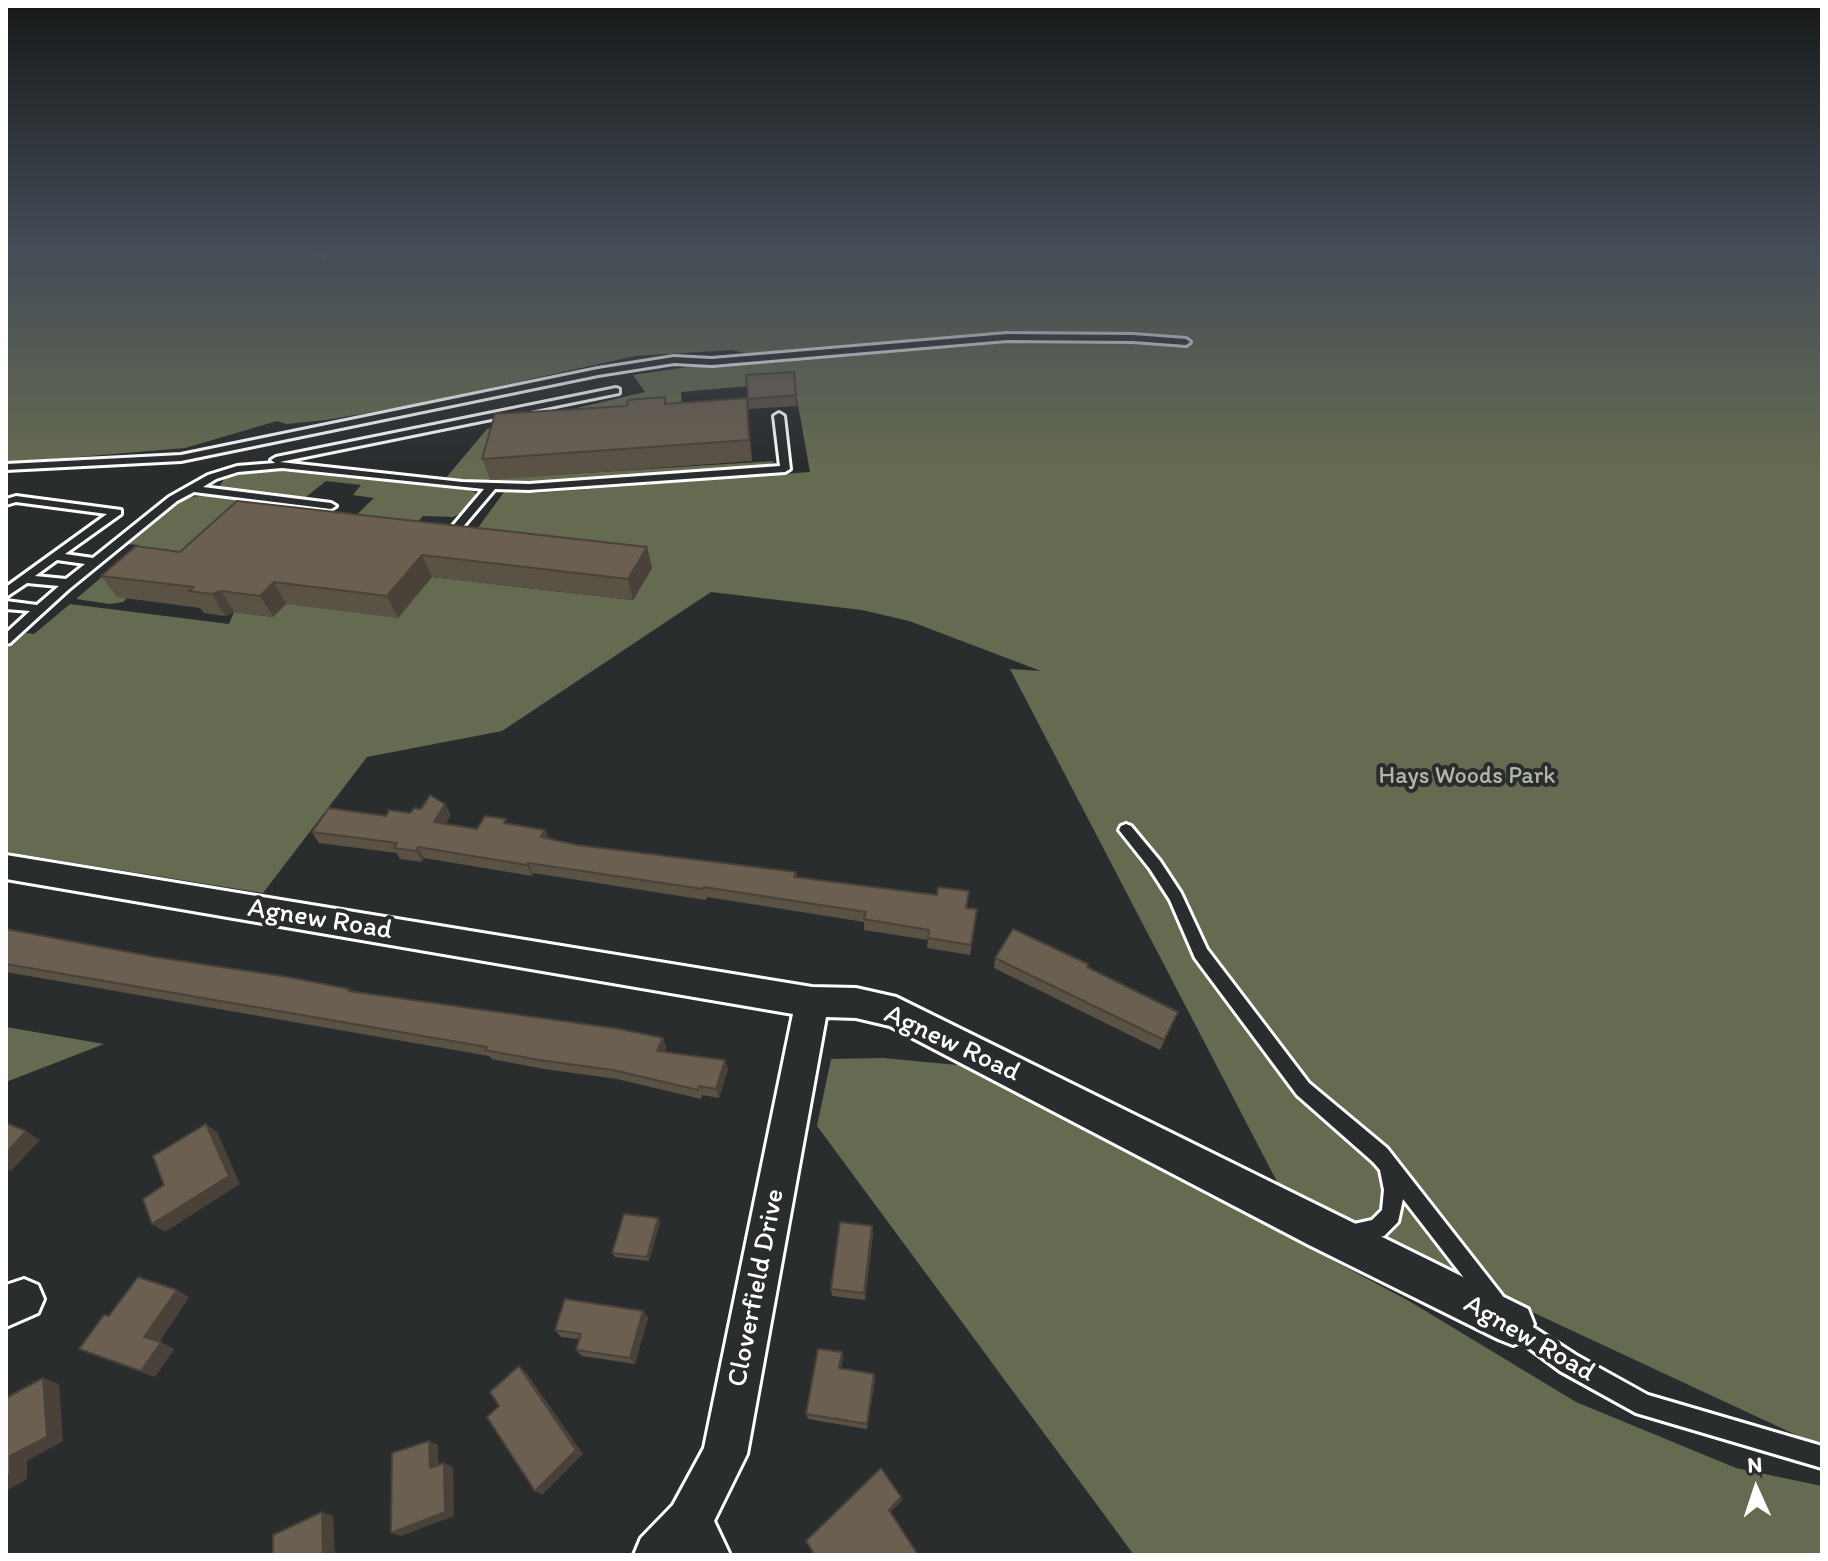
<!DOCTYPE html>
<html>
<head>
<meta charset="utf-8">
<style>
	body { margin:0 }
	#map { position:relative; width:1828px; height:1561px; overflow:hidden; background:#2a2d2e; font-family:Itim,sans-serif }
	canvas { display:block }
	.frame { position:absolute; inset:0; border:8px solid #fff; pointer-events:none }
	.north { position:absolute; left:1716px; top:1449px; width:80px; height:80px; -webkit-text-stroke:6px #2a2d2e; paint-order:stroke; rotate:357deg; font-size:22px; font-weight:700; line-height:32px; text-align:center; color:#fff }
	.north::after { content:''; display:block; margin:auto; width:28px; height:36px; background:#fff; clip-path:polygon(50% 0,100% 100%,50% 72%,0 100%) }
</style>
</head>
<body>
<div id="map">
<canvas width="1828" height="1561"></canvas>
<div class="frame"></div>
<div class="north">N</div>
</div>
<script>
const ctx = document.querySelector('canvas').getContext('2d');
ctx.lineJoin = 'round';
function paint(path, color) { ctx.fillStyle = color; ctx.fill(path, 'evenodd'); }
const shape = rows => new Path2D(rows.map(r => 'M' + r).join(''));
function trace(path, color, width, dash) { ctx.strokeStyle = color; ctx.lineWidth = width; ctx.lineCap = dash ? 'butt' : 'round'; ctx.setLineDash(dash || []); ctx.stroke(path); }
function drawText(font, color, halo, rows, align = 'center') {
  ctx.font = font + ' Itim,sans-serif'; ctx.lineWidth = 8; ctx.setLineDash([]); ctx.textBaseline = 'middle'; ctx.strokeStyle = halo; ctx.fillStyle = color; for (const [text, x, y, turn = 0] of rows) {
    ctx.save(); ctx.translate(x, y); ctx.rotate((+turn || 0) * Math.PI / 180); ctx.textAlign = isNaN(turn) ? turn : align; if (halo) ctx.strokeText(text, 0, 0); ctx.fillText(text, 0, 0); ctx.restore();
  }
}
paint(shape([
	[6,248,1822,248,1822,1447,1285,1197,1010,669,1041,671,909,621,862,610,711,592,502,731,367,757,263,893,6,852,6,649,26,633,34,634,70,604,229,624,234,612,273,617,302,586,397,618,432,577,633,600,652,568,464,547,504,492,536,493,810,472,794,382,681,392,682,415,490,479,775,461,765,467,529,484,445,479,487,429,645,392,633,375,687,367,778,362,733,350,635,356,409,406,326,420,286,424,277,421,185,448,6,463],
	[271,470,468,490,475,492,476,498,465,511,453,517,423,516,402,540,339,532,374,498,353,495,361,485,326,481,306,497,293,499,225,490,220,486,224,479,233,475],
	[209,495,290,505,301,510,118,596,127,598,123,602,110,604,76,599,139,545,128,544,174,505,191,497],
	[6,1027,104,1044,6,1082],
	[883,1058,968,1066,1409,1301,1576,1402,1736,1468,1822,1486,1822,1555,1134,1555,817,1126,831,1059]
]), '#656b51');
trace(shape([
	[286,248,309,249,325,259]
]), '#93a3a9', 5);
const lane = shape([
	[1007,334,1133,335,1186,339,1190,342,1186,345,1133,341,1007,340,712,365,674,363,598,375,181,461,6,470,6,464,181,455,598,369,674,357,712,359,1007,334],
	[616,388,619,389,619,393,280,462,462,482,529,484,780,466,774,416,779,413,784,416,790,469,785,472,529,490,495,489,455,536,451,537,446,534,484,489,282,468,238,472,216,479,203,487,331,503,336,506,331,509,194,492,177,501,68,590,10,643,6,644,6,633,30,611,6,609,6,601,37,605,59,586,27,583,6,597,6,587,107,514,16,502,6,505,6,499,16,496,121,510,121,514,65,554,93,558,169,497,208,475,237,466,275,463,271,460,276,457,616,388],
	[57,560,85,564,66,579,35,576,57,560],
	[1126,824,1131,826,1160,861,1181,893,1207,949,1309,1083,1387,1148,1502,1295,1505,1302,1502,1309,1495,1312,1488,1309,1403,1199,1398,1222,1384,1236,1352,1243,1345,1240,1342,1233,1345,1226,1372,1220,1382,1210,1384,1190,1380,1170,1373,1162,1297,1095,1195,958,1170,900,1150,869,1119,830,1121,826,1126,824],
	[1516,1316,1576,1355,1648,1395,1822,1446,1822,1468,1636,1413,1560,1371,1509,1333,1506,1326,1509,1319,1516,1316]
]);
const street = shape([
	[6,855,812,987,856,988,896,997,1528,1309,1534,1324,1528,1339,1513,1345,1498,1339,1309,1245,890,1026,856,1018,826,1017,747,1454,714,1521,730,1555,634,1555,641,1538,673,1505,704,1448,793,1014,6,879,6,855],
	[24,1279,38,1285,44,1299,38,1313,6,1327,6,1285,24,1279]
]);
trace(lane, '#fff', 6);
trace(street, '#fff', 6);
paint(lane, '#2a2d2e');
paint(street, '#2a2d2e');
paint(shape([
	[794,372,797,406,749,409,748,399],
	[747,398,752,461,490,480,482,459,666,404],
	[647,547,652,568,633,600,432,577,398,618,286,604,273,617,234,612,225,616,204,613,200,608,117,597,101,576,180,552],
	[410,813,451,815,445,824,477,829,508,823,549,839,577,845,796,872,797,877,968,902,967,908,976,920,970,955,927,948,928,940,864,930,864,922,707,897,706,900,533,873,532,876,424,858,422,862,400,859,397,853,319,843,312,832,386,816],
	[6,929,155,957,349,989,351,991,663,1038,666,1047,664,1052,728,1069,719,1098,702,1095,701,1099,617,1079,544,1069,492,1059,489,1056,6,972],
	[995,958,1087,967,1178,1012,1160,1050,994,968],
	[660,1222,649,1261,615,1257,612,1253],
	[872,1226,873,1233,865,1300,832,1296,831,1289],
	[189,1297,159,1342,174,1349,155,1377,79,1349,109,1316],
	[643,1311,648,1318,635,1364,582,1356,576,1350,579,1339,561,1337,555,1330],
	[843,1358,841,1368,875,1380,867,1429,808,1419,806,1414]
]), '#5b5246');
paint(shape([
	[747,398,749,419,752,461,749,440],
	[647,547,652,568,633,600,628,579],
	[422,555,432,577,398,618,387,596],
	[274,582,286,604,273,617,260,596],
	[221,591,234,612,225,616,212,594],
	[445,804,451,815,440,832,434,822],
	[545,830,550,840,541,837],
	[418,847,424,858,422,862,416,851],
	[528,863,533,873,532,876,527,865],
	[663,1038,666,1047,661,1060,657,1051],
	[725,1060,728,1069,719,1098,716,1089],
	[206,1124,217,1132,240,1184,165,1232,152,1224],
	[26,1131,40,1140,11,1171,6,1168,6,1153],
	[658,1218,660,1222,649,1261,647,1257],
	[872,1226,873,1233,865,1300,864,1293],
	[177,1290,189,1297,158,1343,144,1337],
	[643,1311,648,1318,635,1364,630,1358],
	[161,1342,174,1349,155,1377,141,1371],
	[842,1352,843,1358,840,1374,839,1368],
	[519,1366,526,1372,583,1454,542,1495,535,1491],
	[874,1374,875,1380,867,1429,867,1424],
	[43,1378,59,1384,63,1441,27,1461,27,1479,6,1491,6,1477,10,1456],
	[429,1441,438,1445,439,1472,430,1468],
	[444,1463,453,1467,454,1516,401,1536,391,1533],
	[901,1497,902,1501,889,1513,889,1510],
	[322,1512,333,1516,335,1555,323,1555]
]), '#4a4239');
const building = shape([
	[794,372,796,395,748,399,746,375,794,372],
	[665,397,665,404,747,398,749,440,482,459,495,414,627,406,628,400,665,397],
	[237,501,647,547,628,579,422,555,387,596,274,582,260,596,221,591,212,594,189,591,194,587,101,576,136,546,180,552,237,501],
	[430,795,445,804,434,822,477,829,485,816,506,819,504,823,545,830,541,837,577,845,796,872,794,877,937,895,938,887,969,891,966,908,977,909,971,945,928,938,929,930,864,919,866,912,704,887,703,889,528,863,527,865,418,847,416,851,394,848,397,843,312,832,329,808,386,816,389,810,410,813,414,808,421,809,430,795],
	[6,929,155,957,288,977,349,989,348,991,620,1029,663,1038,657,1051,725,1060,716,1089,699,1086,698,1090,613,1070,539,1060,485,1050,487,1047,6,964,6,929],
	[1013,929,1088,964,1087,967,1178,1012,1164,1040,995,958,1013,929],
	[6,1123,26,1131,6,1153,6,1123],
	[206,1124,229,1176,152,1224,143,1199,164,1185,153,1156,206,1124],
	[624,1214,658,1218,647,1257,612,1253,624,1214],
	[840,1222,872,1226,864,1293,831,1289,840,1222],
	[138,1277,177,1290,144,1337,161,1342,141,1371,79,1349,104,1315,109,1316,138,1277],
	[565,1299,643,1311,630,1358,576,1350,581,1334,555,1330,565,1299],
	[818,1349,842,1352,839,1368,874,1374,867,1424,806,1414,818,1349],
	[519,1366,576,1450,535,1491,487,1417,499,1406,490,1392,519,1366],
	[43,1378,47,1437,10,1456,10,1474,6,1477,6,1398,43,1378],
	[429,1441,430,1468,444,1463,445,1512,391,1533,392,1453,429,1441],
	[881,1468,901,1497,889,1510,918,1555,815,1555,806,1541,881,1468],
	[322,1512,323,1555,273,1555,273,1535,322,1512]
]);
paint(building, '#6a5f51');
trace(building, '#4a4239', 2);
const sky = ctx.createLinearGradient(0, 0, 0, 467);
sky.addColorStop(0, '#171919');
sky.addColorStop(0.53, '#444c57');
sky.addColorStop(1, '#444c5700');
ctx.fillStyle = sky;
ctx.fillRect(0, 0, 1828, 467);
drawText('24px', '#b2b5a8', '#2a2d2e', [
	["Hays Woods Park",1467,777]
]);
drawText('28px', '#fff', '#2a2d2e', [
	["Agnew Road",320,920,9],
	["Agnew Road",952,1044,25],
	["Cloverfield Drive",757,1288,-79],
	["Agnew Road",1529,1339,30]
]);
</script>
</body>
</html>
